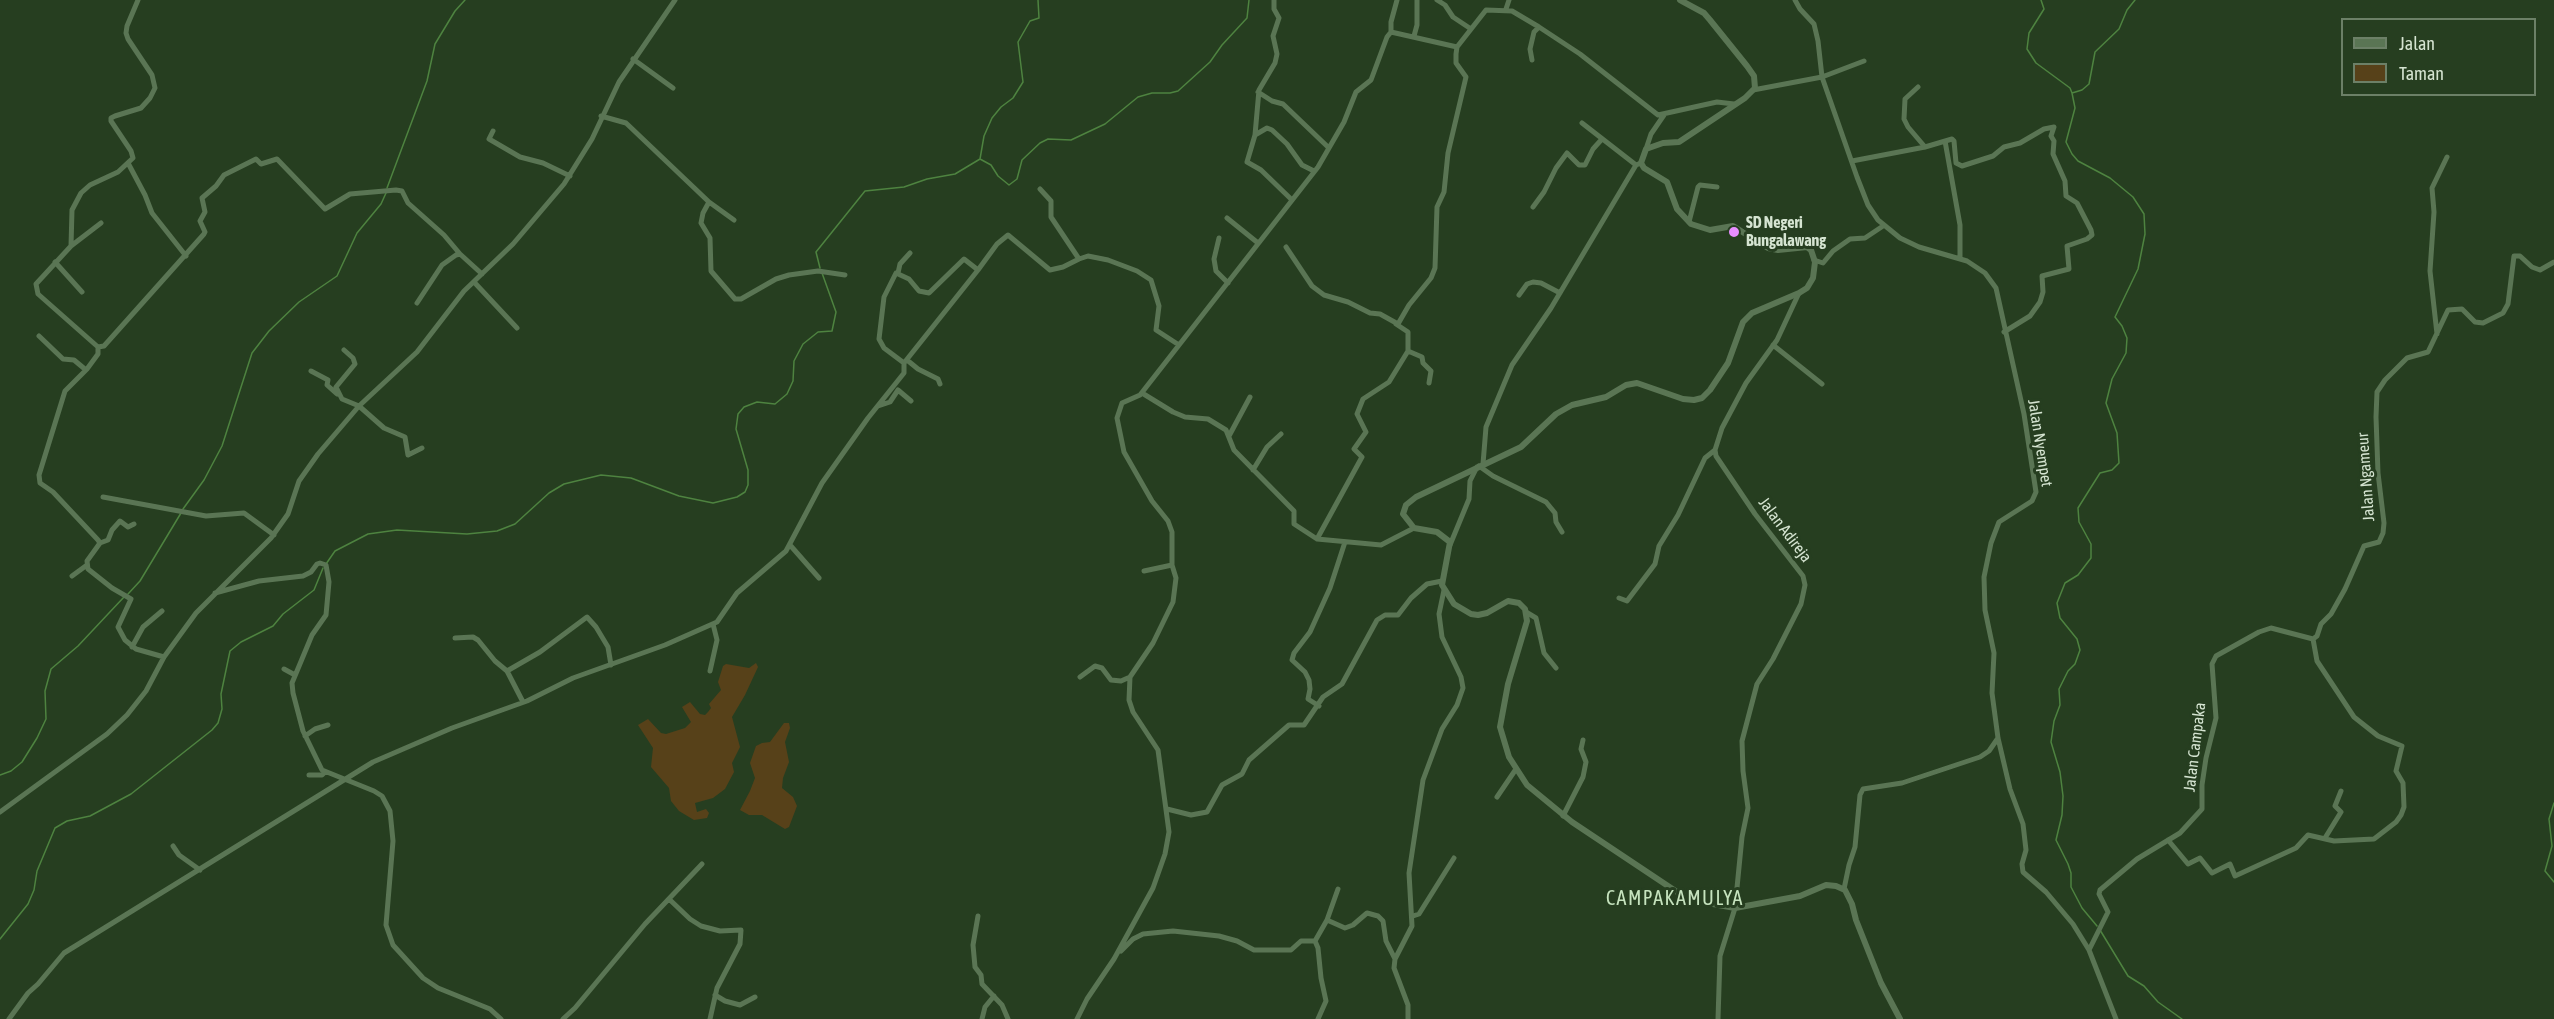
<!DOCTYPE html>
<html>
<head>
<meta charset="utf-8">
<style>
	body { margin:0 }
	#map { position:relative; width:2554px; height:1019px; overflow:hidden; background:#263e20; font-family:"Asap Condensed",sans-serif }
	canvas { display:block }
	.legend { position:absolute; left:2341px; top:18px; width:195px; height:78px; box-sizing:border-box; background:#263e20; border:2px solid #6c8067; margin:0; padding:8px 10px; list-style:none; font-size:18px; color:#d5e4d1 }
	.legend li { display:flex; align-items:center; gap:12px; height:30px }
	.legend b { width:30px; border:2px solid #6c8067 }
</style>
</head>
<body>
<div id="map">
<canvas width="2554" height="1019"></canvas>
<ul class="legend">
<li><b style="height:8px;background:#5a7554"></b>Jalan</li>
<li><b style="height:16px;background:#574119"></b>Taman</li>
</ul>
</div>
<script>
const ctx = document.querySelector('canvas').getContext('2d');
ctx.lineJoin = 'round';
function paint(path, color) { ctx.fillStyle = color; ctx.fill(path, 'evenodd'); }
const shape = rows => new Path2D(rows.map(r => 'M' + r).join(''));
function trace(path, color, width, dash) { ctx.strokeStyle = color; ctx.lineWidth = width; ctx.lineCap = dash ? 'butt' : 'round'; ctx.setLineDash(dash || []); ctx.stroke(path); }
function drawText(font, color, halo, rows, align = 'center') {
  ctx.font = font + ' "Asap Condensed",sans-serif'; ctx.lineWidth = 6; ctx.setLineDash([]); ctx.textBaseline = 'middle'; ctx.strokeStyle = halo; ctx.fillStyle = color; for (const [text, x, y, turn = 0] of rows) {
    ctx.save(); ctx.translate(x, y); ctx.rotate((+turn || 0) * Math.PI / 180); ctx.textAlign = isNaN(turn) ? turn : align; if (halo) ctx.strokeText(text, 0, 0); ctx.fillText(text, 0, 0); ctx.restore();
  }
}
paint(shape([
	[756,663,758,667,745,695,732,717,740,747,732,763,734,772,725,789,713,798,695,803,697,812,706,809,709,813,707,818,694,820,679,811,671,801,669,788,651,767,653,748,638,725,648,719,661,733,666,734,685,728,691,722,682,707,690,702,700,714,705,715,708,712,711,708,709,704,721,690,718,682,723,666,726,664,749,668],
	[784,723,789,723,790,728,785,742,789,762,783,778,782,788,793,797,797,806,789,827,785,829,762,815,749,815,740,810,750,791,755,778,750,763,756,746,762,743,770,742]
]), '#574119');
trace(shape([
	[2041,0,2044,9,2029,33,2027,49,2036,63,2070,88,2072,93,2075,108,2066,142,2072,154,2078,161,2110,178,2133,197,2144,214,2145,234,2138,269,2115,317,2122,326,2127,338,2126,353,2112,379,2106,403,2117,433,2119,463,2112,470,2100,473,2078,508,2079,522,2091,544,2091,558,2078,575,2065,583,2057,603,2060,618,2077,639,2080,650,2075,664,2068,671,2059,689,2060,705,2054,721,2051,742,2060,772,2063,796,2062,815,2056,840,2068,864,2071,873,2071,887,2082,908,2097,926],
	[2072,93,2082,90,2089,84,2095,52,2119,29,2127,10,2135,0],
	[980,159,991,165,998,176,1009,185,1017,179,1022,160,1040,143,1048,139,1071,140,1105,124,1138,97,1152,93,1170,93,1178,91,1210,62,1222,45,1247,18,1249,0],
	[387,188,427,81,435,44,455,11,465,0],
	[820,268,816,252,865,191,904,187,927,179,955,174,980,159,984,136,992,118,1001,107,1013,98,1023,82,1018,42,1030,21,1039,18,1038,0],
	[183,509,204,480,222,446,252,353,269,331,299,302,337,276,357,233,381,204,386,193],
	[326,564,335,551,368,534,397,530,467,534,497,531,515,524,549,493,564,484,601,475,631,478,679,496,713,503,737,497,745,492,748,485,748,470,736,429,738,414,744,407,757,402,775,404,787,394,793,381,794,361,803,344,818,332,832,331,836,312,822,273],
	[128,594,140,581,181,513],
	[0,775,11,771,22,762,37,738,46,719,45,691,51,669,78,646,124,597],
	[2554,803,2549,819,2552,846,2545,871,2554,882],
	[2100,930,2128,976,2144,986,2158,1002,2182,1019],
	[0,939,28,904,34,890,37,871,55,828,67,821,90,816,131,794,212,730,218,723,222,709,221,694,230,651,241,642,273,626,283,614,314,590,323,568]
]), '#4e8340', 1.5);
trace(shape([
	[1274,0,1274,9,1279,18,1273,36,1277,54,1275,63,1259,90,1255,135,1267,128,1272,130,1287,144,1302,165,1314,171],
	[1437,0,1445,5,1453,17,1471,29],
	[1795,0,1800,9,1814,24,1818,41,1822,77,1857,177,1868,205,1878,220,1900,238,1919,247,1967,261,1985,273,1996,288,2024,414,2036,492,2032,501,1999,522,1991,543,1984,577,1985,610,1994,653,1992,693,1998,738,2010,789,2023,824,2026,850,2022,864,2023,872,2046,892,2073,924,2089,950,2116,1019],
	[1506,9,1509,0],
	[1391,32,1457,47],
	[1414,36,1417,25,1417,0],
	[633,59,673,88],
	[1532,60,1530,49,1534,32,1539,27],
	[1918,87,1905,99,1904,119,1908,127,1925,147],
	[1753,90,1822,77,1864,61],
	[1258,92,1272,101,1283,104,1329,148],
	[601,116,626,123,709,202,703,213,701,223,710,238,711,271,735,299,741,299,776,279,789,275,818,271,845,275],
	[1582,123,1636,165],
	[493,131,489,139,520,157,543,163,570,176],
	[1255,135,1247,162,1261,170,1292,200],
	[1945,141,1960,225,1960,259],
	[1646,149,1651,134,1664,115],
	[1852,161,1925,147,1952,139,1954,141,1956,163,1962,166,1993,156,2004,147,2020,143,2044,129,2054,127,2051,136,2054,141,2053,154,2065,181,2066,196,2077,203,2091,230,2092,235,2087,239,2067,246,2069,269,2042,276,2043,292,2040,302,2030,316,2004,332],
	[128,163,145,195,152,213,186,256],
	[1040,189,1051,201,1051,217,1079,259,1088,256,1108,260,1137,271,1151,280,1159,306,1156,330,1179,345],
	[709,202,734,220],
	[1533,207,1544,192,1556,168,1567,153,1579,165,1585,165,1593,149,1602,139],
	[1227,218,1258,243],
	[1689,222,1698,187,1700,185,1717,187],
	[1219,238,1214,259,1216,271,1228,283],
	[71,246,101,223],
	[1286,247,1312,286,1324,295,1348,302,1370,313,1380,314,1398,324,1409,305,1431,278,1435,268,1437,207,1444,192,1448,153,1466,77,1456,63,1456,54,1457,47,1486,10,1512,11,1539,27,1580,54,1658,115,1717,102,1734,104],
	[1814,260,1823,263,1833,251,1850,239,1865,238,1883,226],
	[55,262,82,292],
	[898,273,900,264,910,253],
	[474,282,517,328],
	[1519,295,1527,284,1533,282,1541,283,1560,293],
	[417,303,442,265,456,255,460,254,482,274],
	[1396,324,1408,332,1408,351],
	[2437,334,2430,271,2434,212,2432,188,2447,157],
	[39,336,63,359,74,360,86,370],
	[1773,345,1822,384],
	[98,347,38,294,36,284,71,246,72,210,81,193,90,185,118,172,133,158,131,151,111,121,111,118,115,116,141,108,150,98,155,88,152,75,128,39,126,33,127,26,138,0],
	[344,350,353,358,355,364,336,387,342,399,359,406,384,428,405,437,408,455,422,448],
	[907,360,918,369,938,379,940,384],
	[904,363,978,270],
	[311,371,328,380,327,385,337,394],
	[1142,393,1173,412,1185,417,1208,419,1226,430,1234,450,1294,511,1294,524,1317,539,1381,545,1414,528],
	[878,406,890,402,898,390,911,401],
	[1229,436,1250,397],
	[1483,464,1486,427,1512,365,1551,308,1636,165,1641,163],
	[1479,466,1493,476,1546,502,1555,513,1556,522,1562,532],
	[1253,470,1267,447,1281,434],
	[103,497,206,516,244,513,274,535],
	[1317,539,1362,457,1354,449,1366,432,1357,414,1363,399,1389,382,1408,351,1422,357,1423,363,1431,371,1429,383],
	[100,543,108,540,112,530,120,521,128,527,134,524],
	[790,545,819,578],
	[1450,545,1469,499,1470,481,1477,467],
	[1144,571,1172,565],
	[72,576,87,565],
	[215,593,259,581,303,576,311,572,317,564,320,563,326,565,329,582,326,615,312,635,292,683,293,693,303,731,322,770,374,791,382,796,390,811,393,841,386,925,393,945,423,978,438,988,490,1009,501,1019],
	[1619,598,1627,601,1655,564,1659,546,1678,515,1705,458,1715,450],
	[1526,612,1536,618,1544,653,1556,668],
	[455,638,473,637,478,640,495,661,507,671,523,702],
	[132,647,143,627,162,611],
	[164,657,136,649,125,640,118,627,131,599,112,588,88,569,87,561,100,543,98,540,53,492,40,483,39,475,65,391,87,369,98,354,98,347,104,346,204,234,205,232,200,221,205,212,202,198,216,186,224,175,256,159,261,164,277,159,325,209,350,194,396,190,402,191,408,203,444,235,460,254],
	[284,669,295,675],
	[507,671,540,652,587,617,596,627,608,647,611,665],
	[710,671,717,640,713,624],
	[1080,677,1095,666,1102,668,1111,680,1121,681,1130,677],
	[1319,706,1308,699,1310,689,1309,680,1305,672,1292,660,1294,653,1310,632,1330,588,1345,542],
	[305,736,315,729,328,725],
	[309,775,322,775,325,772],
	[1497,797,1516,769],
	[1167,809,1191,815,1207,812,1222,785,1242,774,1249,760,1289,725,1304,725,1323,697,1342,684,1377,620,1385,615,1398,615,1411,598,1427,584,1442,581],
	[0,812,107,734,127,715,146,691,164,657,196,613,271,538,288,514,299,481,318,454,359,406,417,352,464,291,513,244,564,184,592,139,619,82,675,0],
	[1563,816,1583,777,1586,762,1581,749,1583,740],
	[2325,838,2341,812,2335,806,2341,791],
	[2168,840,2188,864,2200,858,2212,873,2230,864,2235,876,2296,848,2308,835,2334,841,2374,839,2396,822,2401,815,2404,807,2403,783,2396,771,2402,746,2378,736,2354,717,2317,661,2313,639],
	[173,846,179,855,200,870],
	[1844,889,1849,865,1855,847,1860,795,1863,789,1902,783,1980,757,1989,751,1998,738],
	[669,899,690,919,701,926,720,931,741,930,740,944,717,988,710,1019],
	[978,916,973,945,975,967,981,975,982,984,1002,1005,1008,1019],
	[1413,916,1419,914,1454,858],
	[1327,920,1345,928,1353,925,1367,913,1378,916,1383,921,1386,941,1395,959],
	[1315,941,1327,920,1338,889],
	[2089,950,2108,912,2099,894,2100,890,2137,859,2180,833,2202,809,2202,785,2206,758,2216,718,2212,664,2216,656,2259,632,2271,628,2313,639,2317,636,2321,624,2331,614,2345,589,2364,546,2379,542,2383,533,2384,523,2378,473,2376,417,2377,392,2385,380,2407,358,2428,352,2448,310,2462,309,2475,322,2483,323,2503,313,2508,304,2514,256,2520,256,2532,267,2540,270,2554,262],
	[1121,951,1133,939,1143,934,1173,931,1219,936,1237,941,1254,950,1291,950,1301,941,1315,941,1318,948,1321,978,1326,1001,1318,1019],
	[715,995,725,1001,740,1005,755,997],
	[9,1019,28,993,38,984,64,953,373,762,452,728,527,701,573,678,665,645,717,622,737,593,786,551,822,483,868,418,904,373,904,363,884,348,879,339,884,297,896,273,909,279,919,291,929,293,964,259,978,270,997,244,1008,235,1050,270,1063,267,1079,259],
	[563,1019,575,1008,645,924,702,864],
	[982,1019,985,1007,994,996],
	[1077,1019,1087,999,1114,959,1153,888,1165,854,1169,832,1158,750,1133,712,1129,700,1130,677,1153,643,1173,602,1176,578,1172,565,1172,532,1168,521,1152,501,1124,452,1117,418,1122,403,1140,395,1318,167,1344,122,1356,92,1371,80,1387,37,1391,32,1391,22,1397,0],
	[1408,1019,1408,1005,1394,968,1395,959,1412,926,1409,873,1423,780,1442,729,1457,705,1463,688,1461,677,1442,637,1439,614,1444,590],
	[1718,1019,1720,956,1735,908,1742,837,1748,808,1743,771,1742,741,1757,684,1773,659,1801,604,1805,585,1803,576,1755,514,1716,456,1715,450,1722,428,1746,383,1777,340,1799,293]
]), '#5a7554', 5);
trace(shape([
	[1680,0,1704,13,1710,20,1747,66,1754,76,1755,88,1745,98,1679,142,1663,143,1646,149,1641,163,1644,168,1667,182,1677,209,1691,224,1710,230,1733,226,1768,248,1778,250,1807,247,1811,250,1815,262,1813,278,1807,288,1799,293,1752,313,1743,322,1728,363,1710,390,1702,398,1694,400,1683,399,1637,383,1626,385,1606,397,1572,405,1556,414,1521,447,1416,497,1406,505,1403,514,1414,528,1437,532,1450,542,1442,585,1454,604,1471,614,1478,615,1487,613,1508,601,1519,603,1525,609,1527,621,1508,684,1500,727,1509,757,1527,785,1572,822,1680,894,1702,902,1735,908,1800,896,1826,885,1836,886,1845,890,1852,904,1856,920,1881,983,1900,1019]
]), '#5a7554', 6);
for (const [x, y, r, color] of [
	[1734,232,6,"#e88eff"]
]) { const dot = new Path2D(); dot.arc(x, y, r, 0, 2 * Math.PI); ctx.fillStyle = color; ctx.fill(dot); trace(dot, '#263e20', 2); }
drawText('bold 16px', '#d5e4d1', '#263e20', [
	["SD Negeri",1746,223],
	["Bungalawang",1746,241]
], 'left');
drawText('16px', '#d5e4d1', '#263e20', [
	["Jalan Nyempet",2040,443,81],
	["Jalan Ngameur",2366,477,-94],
	["Jalan Adireja",1785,530,53],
	["Jalan Campaka",2195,747,-83]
]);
ctx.letterSpacing = '1.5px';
drawText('20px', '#c6e3be', '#263e20', [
	["CAMPAKAMULYA",1675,899]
]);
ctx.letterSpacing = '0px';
</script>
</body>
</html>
